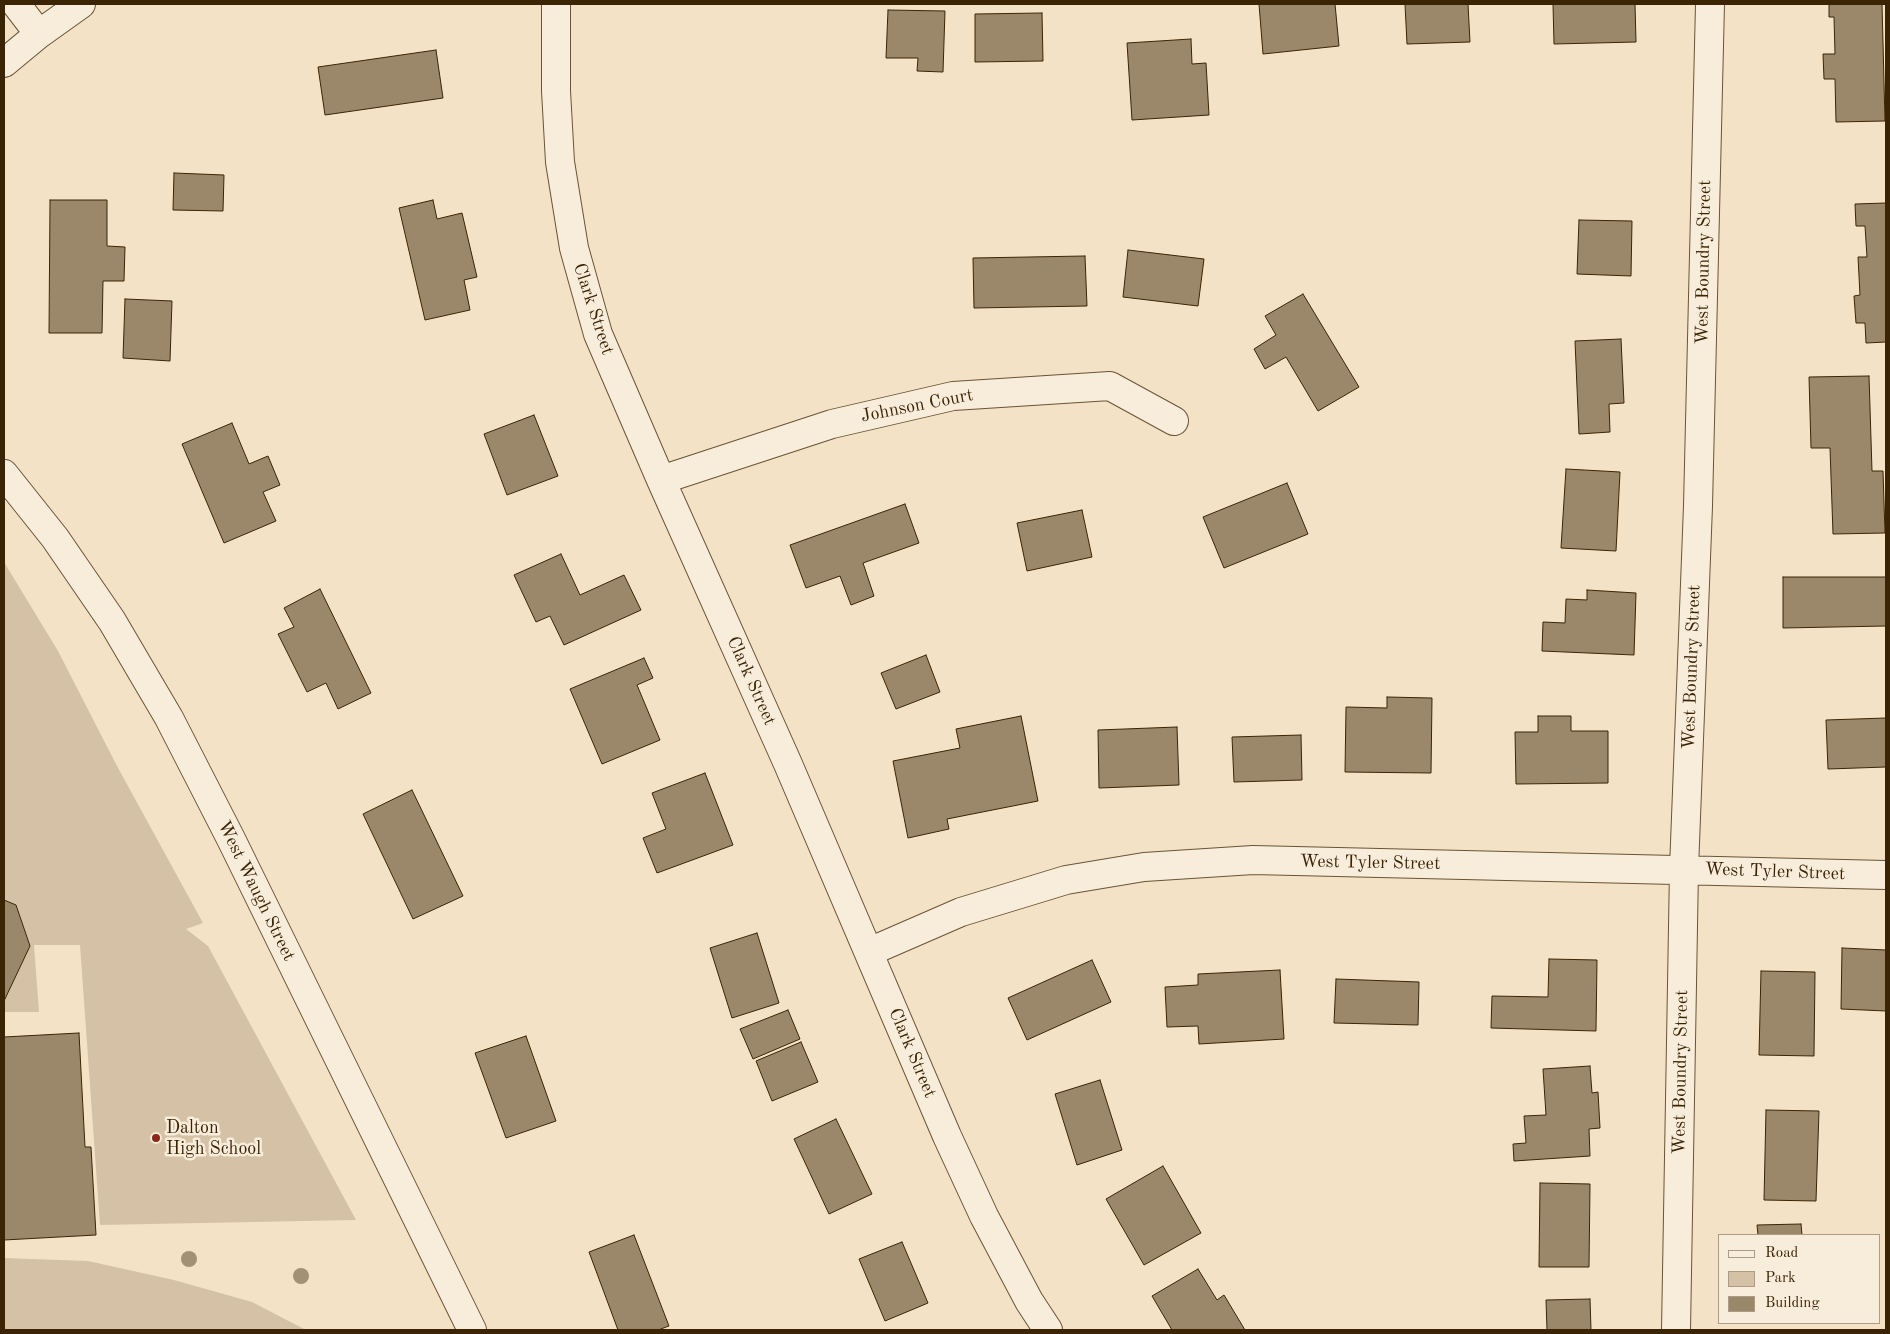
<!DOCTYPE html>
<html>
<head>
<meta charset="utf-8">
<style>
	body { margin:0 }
	#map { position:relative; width:1890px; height:1334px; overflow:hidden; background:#f4e2c7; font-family:"Old Standard TT",serif }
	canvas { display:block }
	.frame { position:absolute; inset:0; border:5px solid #3b2403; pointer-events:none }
	.legend { position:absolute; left:1718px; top:1234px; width:162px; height:90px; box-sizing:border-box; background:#f8ecdb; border:1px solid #ac9c85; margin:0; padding:6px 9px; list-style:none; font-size:15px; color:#3b2403 }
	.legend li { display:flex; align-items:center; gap:10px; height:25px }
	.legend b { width:25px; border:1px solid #ac9c85 }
</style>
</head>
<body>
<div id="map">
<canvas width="1890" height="1334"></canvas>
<div class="frame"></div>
<ul class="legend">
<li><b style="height:6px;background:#f8ecdb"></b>Road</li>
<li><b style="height:14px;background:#d5c2a6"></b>Park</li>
<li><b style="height:14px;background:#9b8769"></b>Building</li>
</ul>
</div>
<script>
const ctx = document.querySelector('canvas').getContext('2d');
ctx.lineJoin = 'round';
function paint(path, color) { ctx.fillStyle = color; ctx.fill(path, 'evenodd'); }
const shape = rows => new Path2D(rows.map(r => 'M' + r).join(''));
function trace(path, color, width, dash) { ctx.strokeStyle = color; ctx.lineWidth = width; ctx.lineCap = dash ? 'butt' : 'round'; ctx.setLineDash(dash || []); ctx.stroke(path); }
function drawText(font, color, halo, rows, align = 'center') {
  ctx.font = font + ' "Old Standard TT",serif'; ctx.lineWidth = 5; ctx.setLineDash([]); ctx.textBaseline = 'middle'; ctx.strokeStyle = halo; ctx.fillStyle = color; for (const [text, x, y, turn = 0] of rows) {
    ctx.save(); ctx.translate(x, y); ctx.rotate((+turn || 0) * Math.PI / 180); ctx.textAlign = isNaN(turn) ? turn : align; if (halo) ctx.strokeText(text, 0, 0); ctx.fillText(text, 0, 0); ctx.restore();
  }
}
paint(shape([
	[4,562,58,651,117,766,203,923,186,929,208,946,356,1220,100,1225,80,945,34,945,39,1012,4,1012,4,1001,30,946,16,905,4,900],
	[4,1258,88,1261,174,1280,252,1302,306,1330,4,1330]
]), '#d5c2a6');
const building = shape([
	[1259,4,1335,4,1339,46,1263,54,1259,4],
	[1405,4,1468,4,1470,42,1407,44,1405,4],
	[1553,4,1635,4,1636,42,1554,44,1553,4],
	[1829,4,1882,4,1885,121,1836,122,1835,79,1824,79,1823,54,1835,54,1834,17,1829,17,1829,4],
	[888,10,945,11,943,72,917,71,918,58,886,58,888,10],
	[1042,13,1043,61,975,62,975,14,1042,13],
	[1191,39,1192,64,1206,63,1209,115,1132,120,1127,43,1191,39],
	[436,50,443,98,325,115,318,67,436,50],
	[174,173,224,175,223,211,173,210,174,173],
	[50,200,107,200,107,246,125,247,124,281,103,281,102,333,49,333,50,200],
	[433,200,437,219,462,213,477,277,464,280,470,310,425,320,399,208,433,200],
	[1886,203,1886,342,1866,343,1865,323,1856,323,1854,296,1860,295,1858,257,1867,257,1865,226,1856,226,1855,204,1886,203],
	[1579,220,1632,221,1631,276,1577,274,1579,220],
	[1128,250,1204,259,1198,306,1123,297,1128,250],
	[1085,256,1087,306,974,308,973,258,1085,256],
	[1303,294,1359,387,1318,411,1286,357,1265,369,1254,349,1276,335,1265,316,1303,294],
	[125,299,172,301,170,361,123,358,125,299],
	[1621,339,1624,403,1609,404,1610,432,1579,434,1575,341,1621,339],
	[1869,376,1872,471,1883,471,1885,533,1833,534,1830,448,1811,448,1809,377,1869,376],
	[534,415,558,476,507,495,484,434,534,415],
	[232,423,249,464,268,456,280,485,263,492,276,521,224,543,182,444,232,423],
	[1566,469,1620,472,1616,551,1561,548,1566,469],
	[1287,483,1308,534,1224,568,1203,517,1287,483],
	[905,504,919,543,863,563,874,596,851,605,840,576,806,588,790,545,905,504],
	[1082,510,1092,557,1027,571,1017,523,1082,510],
	[561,554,580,595,624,575,641,610,564,645,550,616,536,622,514,575,561,554],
	[1783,577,1886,577,1886,626,1783,628,1783,577],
	[320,589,371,693,338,709,326,683,307,692,278,634,294,627,284,608,320,589],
	[1587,590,1636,593,1634,655,1542,651,1543,622,1565,623,1566,599,1587,600,1587,590],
	[926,655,940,692,896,709,881,673,926,655],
	[644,658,653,678,637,685,660,740,602,764,570,689,644,658],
	[1387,697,1432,698,1431,773,1345,772,1346,707,1387,708,1387,697],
	[1021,716,1038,801,947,819,949,829,908,838,893,761,960,748,956,729,1021,716],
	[1538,716,1571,716,1571,731,1608,731,1608,783,1516,784,1515,732,1538,732,1538,716],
	[1886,718,1886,767,1828,769,1826,720,1886,718],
	[1177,727,1179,785,1099,788,1098,730,1177,727],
	[1301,735,1302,780,1234,782,1232,737,1301,735],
	[705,773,733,845,657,873,643,838,666,829,652,793,705,773],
	[412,790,463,896,413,919,363,814,412,790],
	[4,900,16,905,30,946,4,1001,4,900],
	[757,933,779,1003,732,1018,710,948,757,933],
	[1842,948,1886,950,1886,1011,1841,1009,1842,948],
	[1549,959,1597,960,1596,1031,1491,1028,1492,996,1548,997,1549,959],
	[1092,960,1111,1002,1027,1040,1008,998,1092,960],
	[1280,970,1284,1039,1199,1044,1198,1026,1167,1027,1165,987,1198,985,1198,974,1280,970],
	[1761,971,1815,972,1814,1056,1759,1055,1761,971],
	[1336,979,1419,982,1418,1025,1334,1023,1336,979],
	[788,1010,800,1039,753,1059,740,1029,788,1010],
	[79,1033,85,1147,91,1147,96,1235,4,1240,4,1037,79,1033],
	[526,1036,556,1121,506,1138,475,1053,526,1036],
	[801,1042,818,1082,772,1101,756,1061,801,1042],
	[1590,1066,1592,1093,1598,1092,1600,1128,1589,1129,1590,1156,1514,1161,1513,1144,1526,1143,1524,1116,1546,1115,1543,1069,1590,1066],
	[1100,1080,1122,1150,1077,1165,1055,1094,1100,1080],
	[1766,1110,1819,1111,1816,1201,1764,1200,1766,1110],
	[836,1119,872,1194,829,1214,794,1139,836,1119],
	[1163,1166,1201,1233,1144,1265,1106,1199,1163,1166],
	[1540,1183,1590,1184,1589,1267,1539,1267,1540,1183],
	[1801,1224,1802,1235,1758,1235,1757,1225,1801,1224],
	[634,1235,669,1326,658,1330,618,1330,589,1252,634,1235],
	[902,1242,928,1303,885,1321,859,1259,902,1242],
	[1198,1269,1217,1300,1224,1295,1245,1330,1172,1330,1152,1296,1198,1269],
	[1590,1299,1591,1330,1547,1330,1546,1300,1590,1299]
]);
paint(building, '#9b8769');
trace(building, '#3b2403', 1);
const minor = shape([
	[16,4,39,34],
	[556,4,556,91,560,162,574,248,598,334,661,480,788,764,947,1136,984,1216,1029,1301,1048,1330],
	[4,63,39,34,81,4],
	[4,474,55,538,112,621,169,718,231,839,472,1330],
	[661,480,832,424,953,396,1110,386,1174,421],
	[869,952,961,912,1066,880,1144,867,1253,860,1886,875],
	[1676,1330,1684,869,1698,506,1710,4]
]);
trace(minor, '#695434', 30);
trace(minor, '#f8ecdb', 28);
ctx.fillStyle = '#a49072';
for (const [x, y] of [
	[189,1259],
	[301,1276]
]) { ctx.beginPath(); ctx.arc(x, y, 8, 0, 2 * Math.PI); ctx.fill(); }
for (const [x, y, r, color] of [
	[156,1138,5,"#8f2418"]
]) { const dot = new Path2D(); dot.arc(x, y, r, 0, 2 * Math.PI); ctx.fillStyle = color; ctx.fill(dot); trace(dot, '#f8ecdb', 2); }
drawText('18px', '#3b2403', '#f8ecdb', [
	["West Boundry Street",1704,262,-89],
	["Clark Street",593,309,72],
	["Johnson Court",917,406,-11],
	["West Boundry Street",1692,667,-88],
	["Clark Street",751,681,66],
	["West Tyler Street",1370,863,1],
	["West Tyler Street",1775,872,2],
	["West Waugh Street",256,891,64],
	["Clark Street",912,1053,67],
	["West Boundry Street",1681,1072,-89]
]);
drawText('18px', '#3b2403', '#f8ecdb', [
	["Dalton",166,1128],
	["High School",166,1149]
], 'left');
</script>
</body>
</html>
